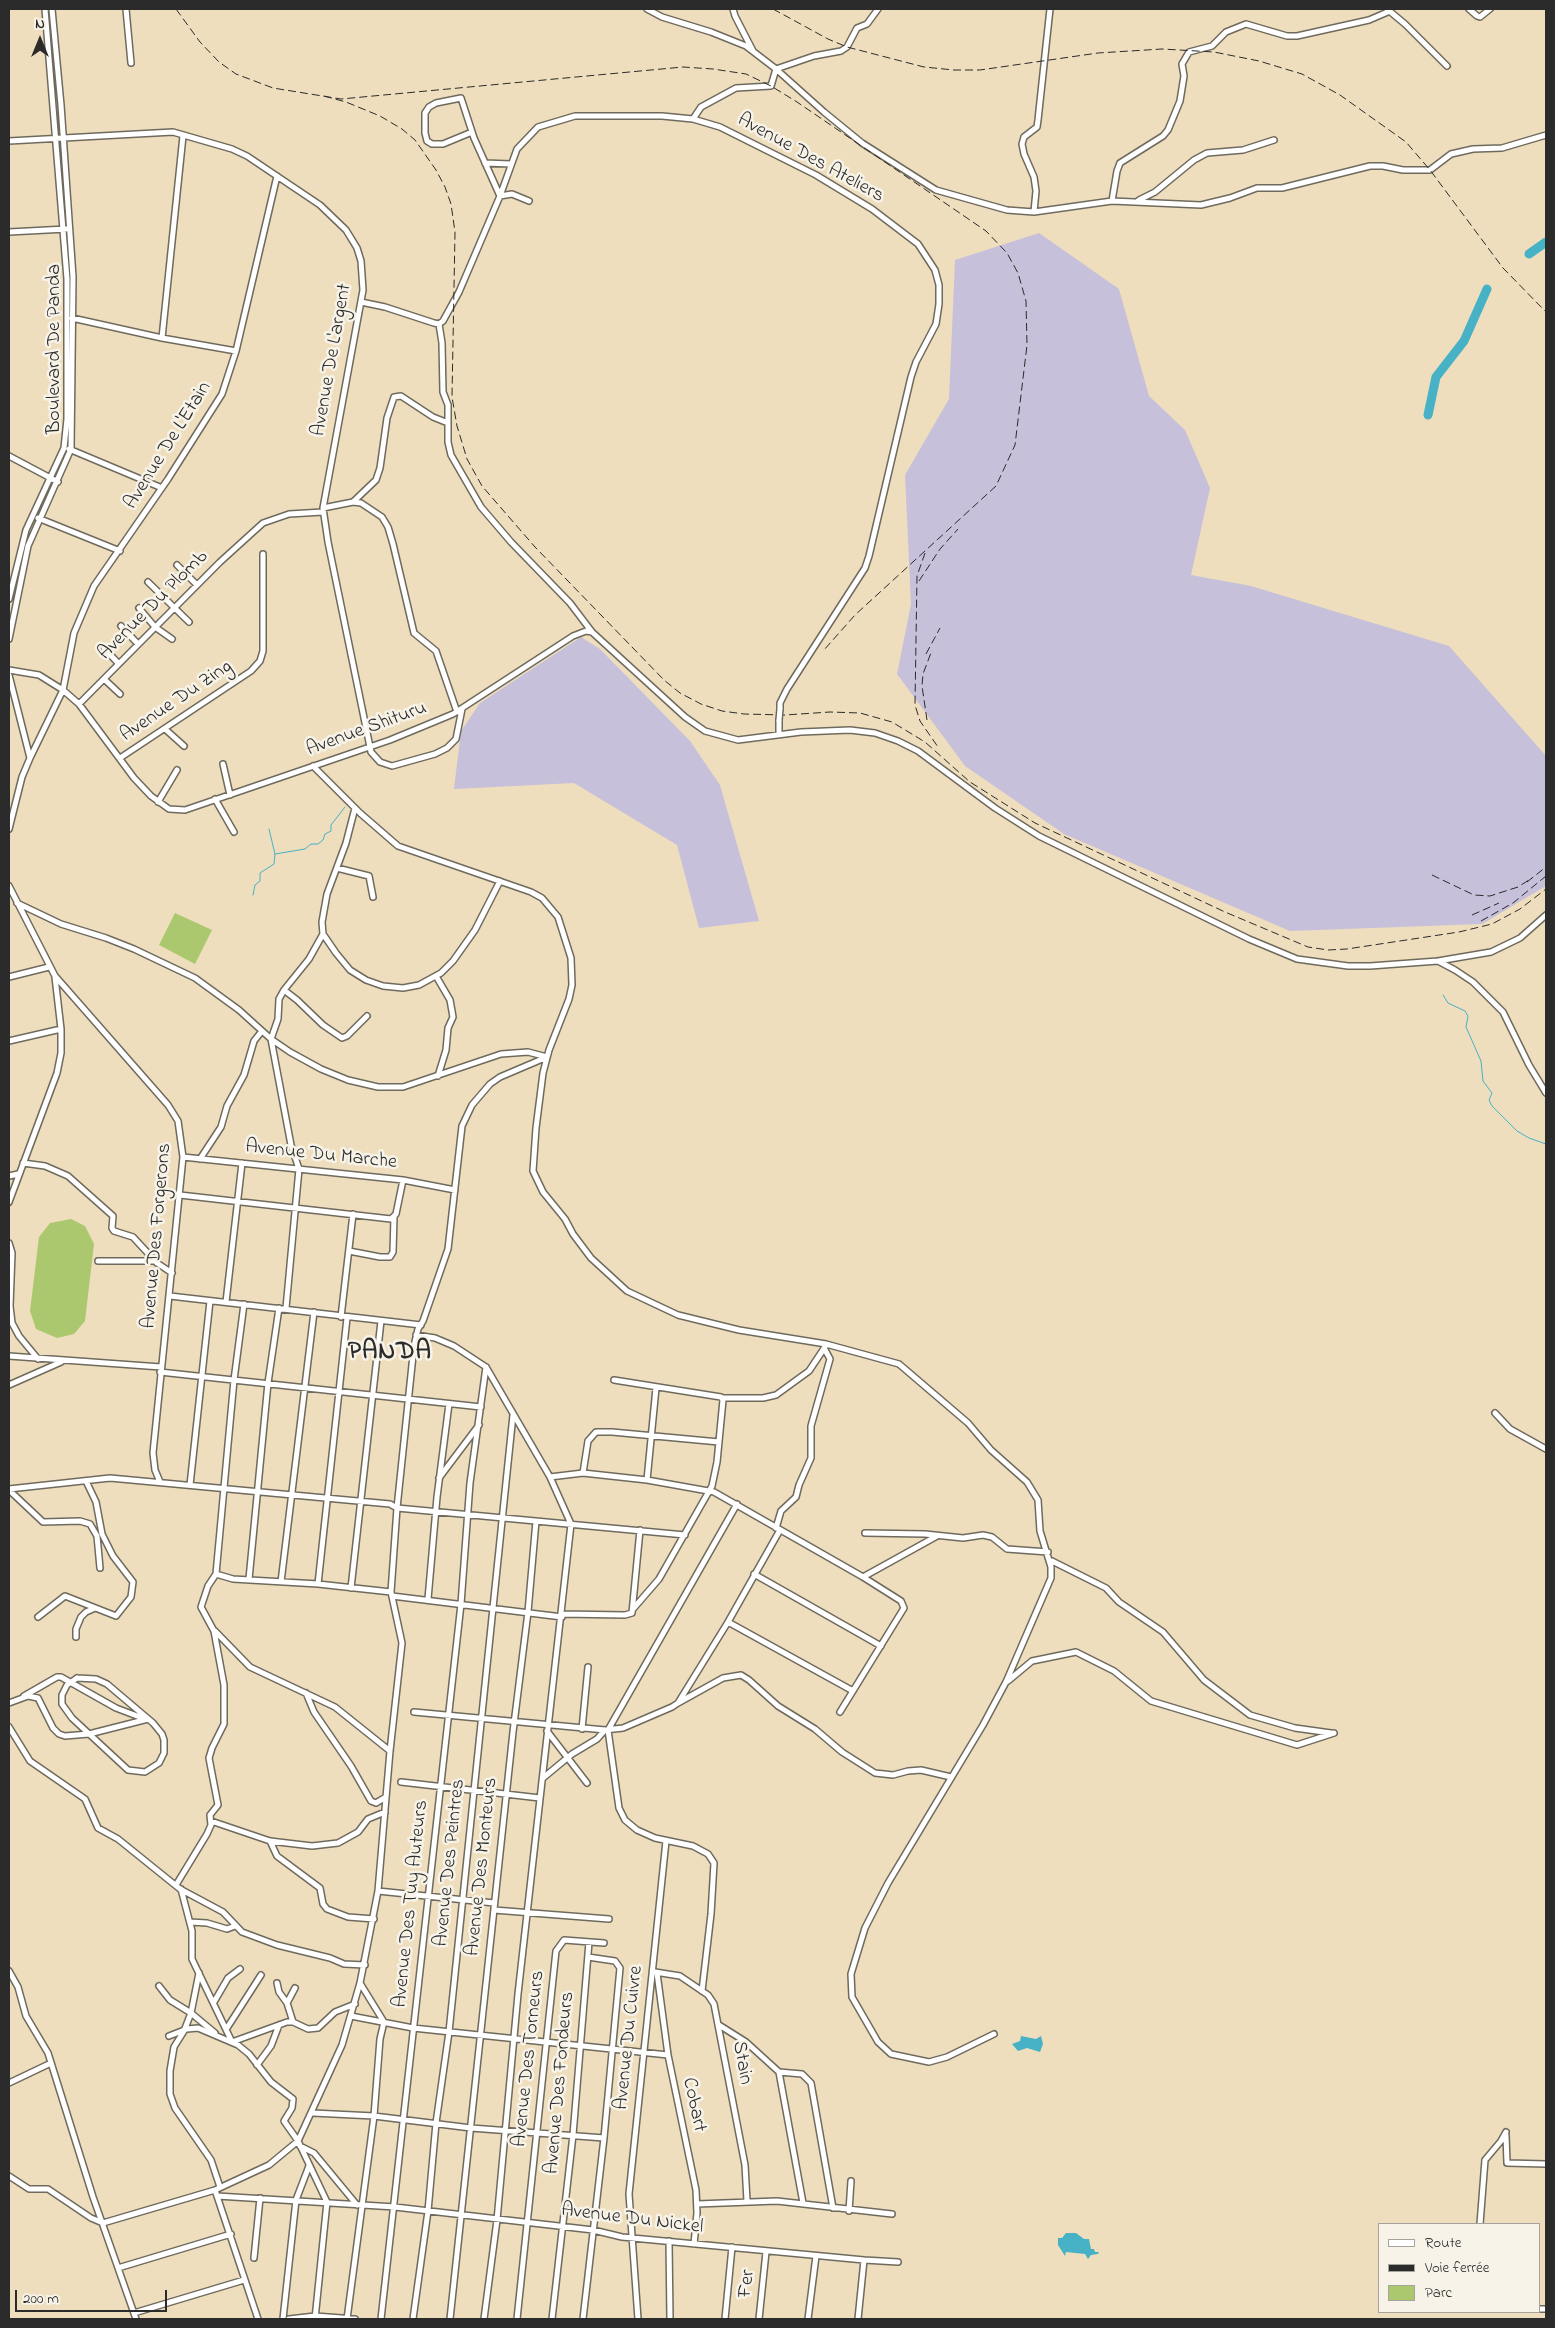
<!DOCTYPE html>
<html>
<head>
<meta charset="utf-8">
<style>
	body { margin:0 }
	#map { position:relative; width:1555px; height:2328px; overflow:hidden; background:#eedebd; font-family:"Indie Flower",sans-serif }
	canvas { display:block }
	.frame { position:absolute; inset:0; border:10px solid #2b2b2b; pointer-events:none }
	.legend { position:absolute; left:1378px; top:2223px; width:162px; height:90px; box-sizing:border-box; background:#f7f3e8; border:1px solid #a5a39c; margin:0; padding:6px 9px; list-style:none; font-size:15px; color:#2b2b2b }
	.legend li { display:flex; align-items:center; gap:10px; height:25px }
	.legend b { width:25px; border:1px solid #a5a39c }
	.north { position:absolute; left:15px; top:15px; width:50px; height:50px; -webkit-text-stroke:4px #f7f3e8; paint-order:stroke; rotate:0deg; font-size:14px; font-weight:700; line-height:20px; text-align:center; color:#2b2b2b }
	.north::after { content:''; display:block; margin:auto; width:18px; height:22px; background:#2b2b2b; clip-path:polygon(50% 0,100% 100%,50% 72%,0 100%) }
	.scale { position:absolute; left:15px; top:2290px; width:152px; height:22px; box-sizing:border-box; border:2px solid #2b2b2b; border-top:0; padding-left:6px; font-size:15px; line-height:18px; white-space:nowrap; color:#2b2b2b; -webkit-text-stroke:4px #f7f3e8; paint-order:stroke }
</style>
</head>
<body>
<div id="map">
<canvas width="1555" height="2328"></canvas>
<div class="frame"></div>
<ul class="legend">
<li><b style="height:6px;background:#fff"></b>Route</li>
<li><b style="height:6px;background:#2b2b2b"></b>Voie ferrée</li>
<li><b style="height:14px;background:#acc86f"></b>Parc</li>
</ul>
<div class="north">N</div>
<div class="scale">200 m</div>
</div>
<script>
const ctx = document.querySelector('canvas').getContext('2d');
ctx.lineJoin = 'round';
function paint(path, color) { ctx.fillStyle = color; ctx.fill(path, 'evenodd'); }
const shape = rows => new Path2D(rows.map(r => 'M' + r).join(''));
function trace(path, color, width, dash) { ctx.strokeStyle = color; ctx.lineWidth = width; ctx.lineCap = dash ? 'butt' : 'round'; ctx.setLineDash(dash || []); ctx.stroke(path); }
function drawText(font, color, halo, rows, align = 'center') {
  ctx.font = font + ' "Indie Flower",sans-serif'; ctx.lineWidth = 5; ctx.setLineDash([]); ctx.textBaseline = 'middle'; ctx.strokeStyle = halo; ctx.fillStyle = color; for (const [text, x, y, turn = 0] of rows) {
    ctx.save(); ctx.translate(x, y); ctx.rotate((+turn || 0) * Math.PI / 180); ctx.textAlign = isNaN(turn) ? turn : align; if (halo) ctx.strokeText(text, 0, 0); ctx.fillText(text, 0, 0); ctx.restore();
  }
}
paint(shape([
	[1039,233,1119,289,1149,396,1185,430,1210,488,1191,575,1251,586,1449,646,1546,756,1546,886,1482,924,1290,931,1064,834,965,766,897,674,911,604,905,475,949,399,955,260],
	[581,637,600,649,690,741,720,785,759,921,699,928,677,845,574,783,454,789,461,731,480,703]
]), '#c6c0da');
paint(shape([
	[175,913,212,930,195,964,159,945],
	[71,1219,85,1226,94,1244,85,1321,74,1334,57,1338,36,1329,30,1311,39,1237,50,1223]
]), '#acc86f');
paint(shape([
	[1021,2036,1036,2039,1041,2036,1043,2044,1040,2052,1027,2048,1018,2051,1012,2044,1020,2041],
	[1066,2233,1076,2233,1084,2239,1089,2239,1091,2249,1094,2249,1095,2252,1099,2252,1098,2254,1091,2255,1088,2259,1085,2254,1066,2252,1065,2256,1058,2245,1058,2238,1062,2238]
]), '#47b1c5');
trace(shape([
	[269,829,275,854],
	[253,895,255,885,260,881,260,873,274,864,275,854,305,849,311,844,318,844,323,840,325,834,331,831,331,825,345,807],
	[1443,995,1448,1003,1465,1011,1468,1016,1466,1027,1481,1061,1483,1081,1492,1093,1489,1100,1492,1106,1517,1131,1529,1138,1546,1144]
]), '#47b1c5', 1);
trace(shape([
	[1529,254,1546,242],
	[1428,415,1436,377,1464,341,1487,289]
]), '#47b1c5', 9);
const minor = shape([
	[126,9,131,63],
	[647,9,662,17,711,32,746,46,776,69,824,112,862,143,936,190,1007,210,1034,212,1112,201,1201,205,1230,198,1257,188,1282,188,1370,166,1383,166,1403,170,1430,170,1451,154,1473,149,1502,148,1546,135],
	[733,9,735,16,753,51],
	[1387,9,1405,24,1447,66],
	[1469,9,1477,16,1480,17,1490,9],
	[693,119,701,107,736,88,771,86,776,69,814,56,841,51,847,47,857,28,867,24,878,9],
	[472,132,443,144,432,144,427,141,425,133,425,113,429,107,436,103,461,98,474,138,500,196,512,194,529,201],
	[9,141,173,132,232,149,247,156,320,205,346,230,357,248,361,261,363,290,323,508,328,542,371,752,380,762,392,766,435,754,447,748,456,739,462,709],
	[485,163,511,164],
	[1139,200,1155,192,1194,160,1207,153,1243,150,1274,140],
	[1112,201,1117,171,1120,163,1163,136,1168,130,1180,101,1184,76,1182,64,1189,52,1212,46,1226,32,1246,24,1287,36,1297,36,1369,20,1390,11],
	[1034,212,1036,191,1034,177,1024,154,1022,144,1024,137,1037,127,1038,120,1050,9],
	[9,232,66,229],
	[361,302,385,307,434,323,439,324,443,321,459,292,500,196,517,149,538,127,575,116,662,116,693,119,720,127,816,175,872,209,918,244,935,270,939,285,939,304,936,324,916,362,911,377,869,556,865,568,787,689,780,703,780,709],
	[72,318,162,338,236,351],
	[439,324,442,343,443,392,448,405,448,442,451,455,481,507,511,542,570,603,592,632],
	[162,338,183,136],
	[69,449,162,488],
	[9,456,58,482],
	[353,502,376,480,380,468,387,418,394,397,401,396,433,417,448,423],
	[323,508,353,502,361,503,382,517,388,527,393,544,414,633,436,651,457,712],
	[38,518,120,551],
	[177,565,197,585],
	[148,582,189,622],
	[9,599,26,530,64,448,67,419,67,279,45,9],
	[139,608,155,627,172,639],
	[121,626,138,644],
	[9,639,28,546,71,449,73,277,61,105,52,9],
	[104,648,118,663],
	[9,670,39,675,63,690,79,704,134,778,151,796,169,809,185,810,390,740,453,714,573,636,586,631,592,632,685,717,705,731,738,740,801,732,850,730,875,733,898,741,918,751,995,808,1039,836,1249,939,1297,959,1348,966,1370,966,1438,961,1491,952,1520,938,1546,915],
	[9,675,30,758,22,777,9,829],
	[104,679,120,694],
	[79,704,220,562,263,523,289,514,323,512],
	[165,729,184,746],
	[779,734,779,720],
	[30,758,63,690,74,633,94,586,168,479,222,394,236,351,277,176],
	[120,758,251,671,260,661,263,651,263,554],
	[223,764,230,795],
	[313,766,360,813,398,846,531,892,542,898,558,917,571,958,572,985,569,999,549,1050,543,1073,536,1128,533,1171,543,1192,565,1219,573,1234,591,1258,627,1291,678,1315,739,1330,826,1344,899,1364,968,1423,991,1450,1027,1482,1038,1500,1040,1531,1051,1567,1051,1578,1006,1682,983,1725,888,1883,865,1928,851,1974,852,1997,878,2042,891,2054,929,2062,947,2057,994,2034],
	[215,799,234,832],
	[158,802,177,770],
	[355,808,346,843,327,894,322,922,323,934,336,953,350,970,366,980,383,986,403,988,419,985,441,973,453,961,475,930,500,881],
	[337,868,369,876,373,897],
	[9,886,55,976,168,1105,178,1121,183,1157,153,1453,155,1470,160,1482],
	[17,903,61,924,106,938,134,949,195,978,239,1010,271,1039,290,1052,321,1069,348,1080,378,1087,403,1087,501,1054,528,1052,547,1057],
	[1438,961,1455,970,1473,982,1503,1012,1529,1065,1546,1093],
	[436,976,450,1000,453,1017,448,1028,446,1050,438,1076],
	[9,977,49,967],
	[284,990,297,1000,323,1025,342,1038,347,1036,367,1016],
	[9,1041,61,1029],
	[547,1057,500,1077,490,1084,472,1105,462,1126,448,1249,423,1321,418,1329,414,1346,397,1508,685,1535],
	[183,1157,403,1180,455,1190],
	[200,1159,221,1127,227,1106,244,1075,254,1041,262,1031],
	[23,1163,45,1166,68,1176,113,1216,112,1228,114,1231,133,1237,157,1263,172,1273],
	[9,1176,18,1174],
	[180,1195,391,1219,396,1214,403,1180],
	[9,1202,57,1073,61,1053,61,1029,55,977],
	[9,1243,12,1253,10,1306,12,1323,19,1336,38,1359],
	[349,1251,380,1257,390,1257,393,1252,394,1217],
	[98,1261,155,1261],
	[170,1296,421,1325],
	[226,1302,242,1163],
	[286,1308,299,1169,291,1145,271,1039,278,1019,279,999,284,990,309,959,323,934],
	[341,1317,353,1214],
	[416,1335,435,1338,454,1346,486,1367,550,1477,571,1524,518,1994,497,2220,484,2319],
	[9,1356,161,1367],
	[160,1372,481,1407],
	[614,1380,721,1397,723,1400,717,1462,712,1486,659,1579,633,1609],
	[9,1385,61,1362],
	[722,1398,763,1398,776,1395,809,1371,825,1347],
	[1495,1413,1510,1429,1546,1449],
	[583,1473,588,1441,596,1432,612,1432,719,1442],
	[550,1477,583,1473,647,1480,714,1492,863,1577,901,1601,904,1608,840,1712],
	[439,1478,479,1425],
	[647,1480,656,1388],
	[190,1485,210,1301],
	[9,1489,110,1478,390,1504,397,1508,391,1592,402,1643,390,1751,378,1891,360,1983,342,2045,298,2141,269,2165,215,2190,258,2319],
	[9,1490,43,1522,80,1521,90,1524,97,1536,100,1568],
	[776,1528,781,1511,796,1497,799,1485,811,1458,811,1426,830,1359,824,1348],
	[865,1533,925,1534,963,1538,983,1535,992,1537,1007,1549,1048,1552],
	[1052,1561,1106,1588,1119,1602,1163,1632,1204,1680,1250,1715,1295,1728,1331,1733],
	[216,1574,233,1579,318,1584,391,1592],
	[754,1574,881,1646],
	[863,1577,937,1536],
	[249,1579,268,1383,279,1308],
	[281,1582,314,1312],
	[318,1584,347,1318],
	[351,1588,381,1321],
	[392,1596,562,1617],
	[428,1599,437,1497,449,1404],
	[562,1614,625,1615,632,1613,640,1530],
	[38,1617,65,1596,116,1616,131,1597,133,1582,113,1556,102,1534,96,1502,86,1481],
	[728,1622,853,1691],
	[215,1631,250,1667,335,1707,390,1751],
	[76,1637,76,1629,81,1617,86,1612,95,1608],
	[77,1678,96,1679,107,1684,153,1723,162,1734,164,1740,164,1753,159,1763,145,1772,128,1770,72,1718,62,1704,62,1695,67,1685,77,1678],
	[1008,1681,1032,1661,1076,1652,1114,1671,1151,1701,1297,1745,1334,1733],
	[306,1693,314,1712,351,1766,371,1801,376,1803,386,1797],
	[24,1696,57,1677,61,1677,116,1708,145,1719],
	[9,1703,28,1696,38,1698,53,1728,59,1734,65,1736,89,1734,148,1719],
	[678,1703,723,1678,741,1675,749,1680,778,1706,815,1729,842,1752,875,1773,893,1775,908,1771,921,1770,951,1777],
	[414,1712,605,1730,623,1728,672,1707,678,1703,728,1622,780,1530],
	[9,1727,30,1761,85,1799,98,1828,118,1839,180,1889,223,1912,242,1932,277,1945,330,1958,344,1964,365,1965],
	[582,1729,588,1667],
	[547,1731,587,1783],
	[543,1778,572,1754,597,1739,605,1730],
	[401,1782,540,1798],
	[211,1821,270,1841,312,1846,338,1843,358,1832,368,1819,385,1812],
	[270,1841,277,1856,320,1888,323,1904,327,1909,348,1917,374,1919],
	[176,1885,207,1834,211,1825,210,1815,218,1805,209,1758,212,1748,224,1724,224,1685,214,1631,201,1607,208,1586,216,1574,234,1380,244,1304],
	[181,1889,192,1931,192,1959,232,2042],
	[378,1891,494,1903],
	[494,1910,609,1919],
	[190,1922,207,1923,227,1929,235,1926],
	[9,1971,18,1987,26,2016,48,2053,93,2197,136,2319],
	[655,1972,680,1976,708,1995,714,2004,745,2165,747,2201],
	[199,1973,191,2013,184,2031,174,2047,170,2071,170,2094,175,2108,211,2160,220,2187],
	[657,1973,668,2055,696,2190,697,2213,694,2244],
	[277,1983,279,1992,287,2003,293,2022],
	[159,1986,170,2000,191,2013,215,2033],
	[702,1991,711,1914,714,1863,708,1854,693,1846,655,1838,637,1830,625,1820,619,1808,608,1730,737,1504],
	[214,2002,228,1978,240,1969],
	[287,2003,295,1988],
	[351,2016,413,2028,668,2055],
	[719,2025,746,2042,779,2072,803,2203],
	[227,2028,261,1975],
	[169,2036,187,2029,198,2028,238,2045,249,2054,271,2082,293,2099,292,2108,284,2121,298,2141,327,2202,315,2319],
	[232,2042,287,2022,293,2022,308,2029,318,2028,335,2012,355,2004],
	[257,2065,271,2046,279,2025],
	[779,2072,802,2074,811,2083,833,2208],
	[9,2083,51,2063],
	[313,2113,374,2116,471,2128,604,2138],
	[1506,2135,1507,2163,1546,2164],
	[300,2146,314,2153,357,2205],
	[9,2176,29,2189,48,2189,91,2218,103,2223,215,2190],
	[217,2196,395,2207,593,2230,622,2237,864,2260,898,2262],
	[697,2204,777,2201,892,2214],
	[849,2211,851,2181],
	[1480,2224,1485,2160,1501,2141,1506,2132],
	[669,2241,670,2319],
	[254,2258,260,2198],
	[118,2268,231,2234],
	[1539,2309,1546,2309],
	[134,2313,244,2280],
	[283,2319,296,2200,309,2166],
	[289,2319,315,2316,355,2319],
	[347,2319,374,2116,380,2039,384,2022,360,1983],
	[381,2319,461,1604,470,1483,486,1367],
	[413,2319,428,2211,436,2123,449,2032,513,1415],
	[450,2319,513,1732,528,1612,536,1521],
	[517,2319,556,1951,564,1940,604,1943],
	[552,2319,573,2135,589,1942],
	[583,2319,604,2138,620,1968,615,1961,588,1957],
	[638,2319,629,2194,666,1841],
	[725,2319,732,2247],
	[759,2319,766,2252],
	[808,2319,816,2256],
	[858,2319,864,2260]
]);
trace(minor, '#6f6a5e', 8);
trace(minor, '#fff', 5);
trace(shape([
	[176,9,200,42,219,62,236,74,273,88,341,99,683,67,713,69,746,74,771,86,797,102,986,231,1007,253,1018,273,1026,301,1027,345,1015,445,996,486,855,615,824,650],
	[773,9,828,39,847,47,924,67,954,70,980,70,1098,53,1162,49,1214,52,1259,61,1302,74,1340,95,1406,142,1430,170,1503,268,1546,312],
	[324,96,346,102,380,116,402,129,415,140,436,170,445,187,451,204,455,232,452,397,457,426,467,459,482,486,535,547,664,680,680,693,701,704,722,711,744,714,785,715,830,712,860,713,892,722,925,742,970,782,1035,823,1225,912,1308,947,1328,950,1347,949,1459,932,1492,924,1520,909,1546,889],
	[925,553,917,576,915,705,920,721,938,747],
	[919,581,940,549,958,529],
	[926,654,940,628],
	[927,720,922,686,923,674,932,650],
	[1432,875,1474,895,1490,896,1518,887,1532,878],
	[1527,882,1546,867],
	[1472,915,1499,903],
	[1481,921,1513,903,1546,876]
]), '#2b2b2b', 1, [8, 4]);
const minorBridge = shape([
	[779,720,780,709]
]);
trace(minorBridge, '#6f6a5e', 8, []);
trace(minorBridge, '#fff', 5);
drawText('20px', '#2b2b2b', '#f7f3e8', [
	["Avenue Des Ateliers",810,159,29],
	["Boulevard De Panda",56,349,-90],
	["Avenue De L'argent",333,360,-80],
	["Avenue De L'Etain",169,446,-58],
	["Avenue Du Plomb",154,606,-45],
	["Avenue Du Zing",177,702,-34],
	["Avenue Shituru",367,730,-20],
	["Avenue Du Marche",321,1156,6],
	["Avenue Des Forgerons",158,1236,-85],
	["Avenue Des Peintres",451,1863,-84],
	["Avenue Des Monteurs",483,1867,-84],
	["Avenue Des Tuy Auteurs",412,1904,-84],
	["Avenue Du Cuivre",630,2038,-84],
	["Avenue Des Torneurs",530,2059,-84],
	["Stain",741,2063,80],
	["Avenue Des Fondeurs",561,2083,-85],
	["Cobart",693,2105,78],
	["Avenue Du Nickel",632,2220,7],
	["Fer",748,2284,-83]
]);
ctx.letterSpacing = '1px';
drawText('bold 25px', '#2b2b2b', '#f7f3e8', [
	["PANDA",390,1354]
]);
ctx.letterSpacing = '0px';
</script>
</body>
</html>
